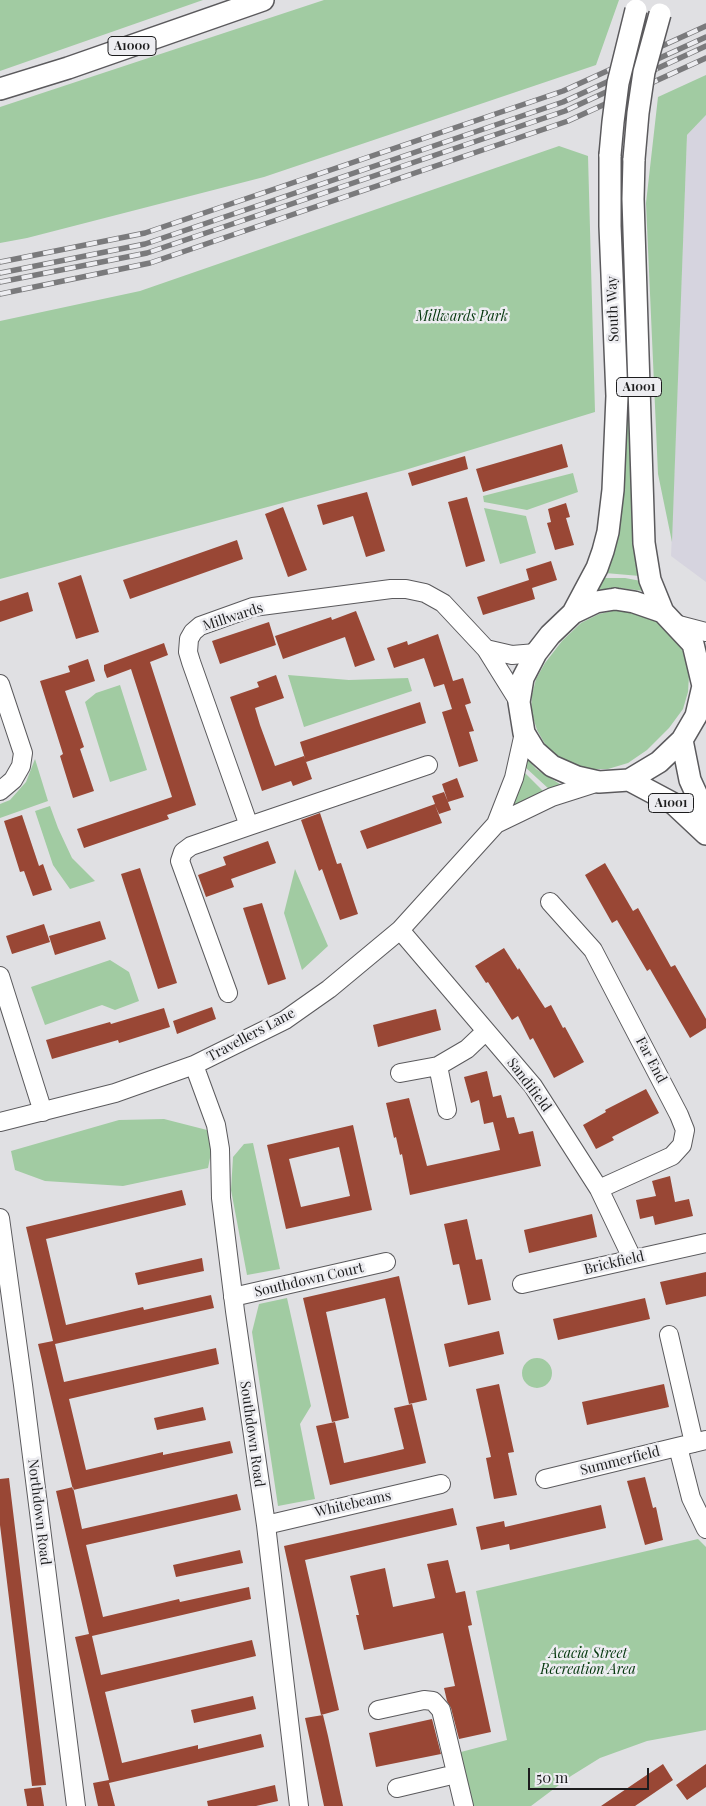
<!DOCTYPE html>
<html>
<head>
<meta charset="utf-8">
<style>
	body { margin:0 }
	#map { position:relative; width:706px; height:1806px; overflow:hidden; background:#e0e0e3; font-family:"Playfair Display",serif }
	canvas { display:block }
	.scale { position:absolute; left:528px; top:1768px; width:121px; height:22px; box-sizing:border-box; border:2px solid #1d1d1e; border-top:0; padding-left:6px; font-size:15px; line-height:18px; white-space:nowrap; color:#1d1d1e; -webkit-text-stroke:4px #ededf1; paint-order:stroke }
</style>
</head>
<body>
<div id="map">
<canvas width="706" height="1806"></canvas>
<div class="scale">50 m</div>
</div>
<script>
const ctx = document.querySelector('canvas').getContext('2d');
ctx.lineJoin = 'round';
function paint(path, color) { ctx.fillStyle = color; ctx.fill(path, 'evenodd'); }
const shape = rows => new Path2D(rows.map(r => 'M' + r).join(''));
function trace(path, color, width, dash) { ctx.strokeStyle = color; ctx.lineWidth = width; ctx.lineCap = dash ? 'butt' : 'round'; ctx.setLineDash(dash || []); ctx.stroke(path); }
function drawText(font, color, halo, rows, align = 'center') {
  ctx.font = font + ' "Playfair Display",serif'; ctx.lineWidth = 5; ctx.setLineDash([]); ctx.textBaseline = 'middle'; ctx.strokeStyle = halo; ctx.fillStyle = color; for (const [text, x, y, turn = 0] of rows) {
    ctx.save(); ctx.translate(x, y); ctx.rotate((+turn || 0) * Math.PI / 180); ctx.textAlign = isNaN(turn) ? turn : align; if (halo) ctx.strokeText(text, 0, 0); ctx.fillText(text, 0, 0); ctx.restore();
  }
}
paint(shape([
	[706,115,706,582,671,556,687,135]
]), '#d6d4df');
paint(shape([
	[0,0,203,0,0,71],
	[324,0,619,0,596,65,264,177,27,238,0,243,0,107],
	[706,75,706,115,687,135,672,542,658,474,646,203,658,97],
	[559,146,588,156,595,412,405,470,0,579,0,321,140,291],
	[630,365,640,576,605,573,622,499,626,439,627,366],
	[573,473,578,492,527,510,484,502,483,496],
	[484,508,526,516,536,553,500,564],
	[603,578,625,578,641,581,644,591,620,588,597,590],
	[617,610,634,612,653,618,667,628,678,642,687,659,689,676,688,692,683,709,669,728,647,750,628,763,608,769,591,769,575,766,559,758,546,746,537,730,531,711,532,695,536,679,545,663,562,641,581,623,599,614],
	[288,675,349,680,408,678,412,691,304,727],
	[120,685,147,770,110,782,85,702,96,693],
	[526,757,536,769,563,786,550,790,525,767],
	[35,759,48,801,0,818,0,804,10,800,26,782],
	[524,772,545,793,518,808,512,801],
	[50,806,58,828,72,858,95,881,70,889,53,865,35,811],
	[295,869,328,946,302,970,284,913],
	[110,960,129,972,139,1001,115,1010,102,1005,45,1025,31,987],
	[164,1119,207,1130,212,1148,208,1168,123,1186,45,1181,15,1170,11,1151,119,1120],
	[253,1143,280,1269,247,1275,231,1190,233,1157,244,1144],
	[287,1298,311,1406,300,1424,315,1499,278,1506,252,1332,259,1304],
	'522 1373a15 15 0 1 1 30 0a15 15 0 1 1-30 0Z',
	[698,1539,706,1547,706,1730,647,1741,600,1758,571,1776,531,1806,470,1806,457,1753,507,1740,476,1591]
]), '#a1cba2');
paint(shape([
	[562,444,568,467,483,492,476,469],
	[465,456,468,469,412,486,408,473],
	[367,492,385,551,366,557,353,516,323,525,317,505],
	[467,497,485,561,466,567,448,502],
	[566,503,570,517,566,518,574,545,555,550,547,523,551,522,548,509],
	[283,507,307,570,288,577,265,514],
	[237,540,243,559,130,599,123,580],
	[551,561,557,580,532,588,535,599,483,615,477,597,529,580,526,569],
	[81,575,99,632,76,639,58,583],
	[28,592,33,611,0,622,0,601],
	[356,611,375,660,355,667,345,637,283,659,275,636,331,617,332,620],
	[269,622,276,645,220,664,212,641],
	[438,634,453,681,463,678,471,703,465,705,474,731,469,732,478,761,459,767,442,712,452,709,444,684,434,687,424,658,394,668,387,648,407,641,408,645],
	[164,643,168,655,150,662,196,805,167,815,169,819,84,848,77,829,172,797,131,669,107,678,104,670,104,665],
	[88,659,95,681,65,691,84,747,80,749,94,791,73,798,60,756,63,754,40,681,70,672,68,666],
	[276,675,284,698,255,708,260,725,275,766,304,756,312,779,293,786,291,781,262,791,230,697,259,687,257,682],
	[420,702,426,723,306,762,300,742],
	[457,778,464,797,448,802,451,810,439,814,435,805,442,823,367,849,360,831,435,804,432,796,444,792,448,802,442,784],
	[320,813,337,864,341,863,358,914,340,920,322,869,319,871,301,820],
	[22,815,39,866,43,864,52,890,33,896,24,871,20,872,4,821],
	[268,841,276,863,231,879,234,887,206,897,198,875,226,865,223,857],
	[605,863,633,911,638,908,671,967,675,965,706,1019,706,1028,690,1038,650,969,647,971,617,920,612,923,585,875],
	[140,868,177,983,158,989,121,874],
	[262,903,286,979,268,985,243,908],
	[100,921,106,939,55,955,49,936],
	[44,924,50,942,12,954,6,936],
	[504,948,518,970,519,968,545,1008,551,1005,563,1028,565,1027,584,1062,554,1078,533,1038,530,1040,518,1016,512,1020,488,982,486,983,475,966],
	[212,1007,216,1019,177,1034,173,1021],
	[164,1008,170,1027,119,1043,118,1040,52,1059,46,1040,110,1022,111,1024],
	[436,1009,441,1030,378,1047,373,1025],
	[487,1071,493,1097,501,1095,507,1118,514,1117,519,1134,533,1131,541,1166,410,1195,402,1154,400,1155,396,1137,394,1138,386,1103,409,1098,427,1166,500,1150,493,1122,484,1124,479,1100,471,1103,464,1077],
	[646,1089,659,1113,612,1137,614,1140,596,1149,583,1125,606,1112,605,1110],
	[353,1125,372,1210,286,1229,267,1145],
	[339,1147,350,1196,301,1207,289,1159],
	[670,1176,675,1202,689,1199,693,1216,655,1225,653,1216,640,1219,636,1200,656,1196,652,1181],
	[182,1190,186,1205,46,1239,66,1325,143,1307,144,1310,211,1295,214,1308,55,1344,64,1382,216,1348,219,1364,69,1399,86,1470,163,1452,163,1455,230,1441,233,1453,73,1490,38,1344,53,1341,26,1227],
	[592,1214,597,1237,529,1253,524,1230],
	[467,1219,476,1260,482,1259,491,1300,468,1305,459,1264,453,1265,444,1224],
	[202,1258,204,1271,138,1285,135,1273],
	[706,1272,706,1296,666,1305,660,1282],
	[399,1276,427,1400,409,1404,385,1298,356,1305,326,1312,349,1418,332,1422,303,1298],
	[645,1298,650,1319,558,1340,553,1319],
	[499,1331,504,1354,449,1367,444,1344],
	[499,1384,514,1452,508,1453,517,1495,494,1499,486,1458,491,1457,476,1389],
	[664,1384,669,1407,587,1425,582,1402],
	[412,1404,426,1463,330,1485,316,1426,335,1422,344,1463,375,1456,404,1449,394,1408],
	[203,1407,206,1420,157,1430,154,1418],
	[645,1477,653,1508,656,1507,663,1540,645,1545,627,1481],
	[9,1478,46,1785,32,1786,0,1525,0,1479],
	[73,1487,82,1529,237,1494,241,1510,86,1545,103,1617,179,1599,180,1602,249,1587,251,1599,92,1636,101,1675,252,1640,256,1656,105,1692,122,1763,198,1745,198,1749,261,1734,264,1747,109,1783,115,1806,98,1806,93,1783,109,1780,75,1637,89,1634,56,1491],
	[601,1505,606,1528,510,1550,509,1544,481,1550,476,1527,504,1521,505,1527],
	[453,1508,457,1525,305,1560,339,1710,321,1715,284,1546],
	[240,1550,243,1563,176,1577,173,1565],
	[448,1560,456,1593,465,1591,472,1625,468,1626,491,1732,459,1739,451,1708,447,1701,444,1688,455,1686,443,1633,364,1650,356,1615,359,1615,350,1576,385,1568,393,1607,435,1598,427,1564],
	[253,1696,256,1709,194,1723,191,1710],
	[323,1715,328,1736,343,1806,324,1806,312,1750,305,1718],
	[432,1719,441,1754,376,1767,369,1733],
	[663,1764,673,1780,635,1806,601,1806],
	[706,1764,706,1787,687,1800,676,1785],
	[275,1785,278,1801,256,1806,208,1806,207,1801],
	[41,1787,44,1806,27,1806,24,1789]
]), '#994735');
const minor = shape([
	[675,624,706,632],
	[486,649,512,655,536,653],
	[0,684,23,753,21,766,13,780,0,791],
	[496,824,552,797,599,782],
	[249,826,428,765],
	[550,902,593,950,679,1115,685,1130,682,1145,672,1156,599,1189],
	[400,930,533,1086,599,1189,632,1258],
	[0,976,43,1112],
	[228,993,180,861,183,852,191,846,249,826,191,662,188,652,189,639,193,632,200,626,253,607,391,589,406,589,425,593,443,603,486,649,519,702],
	[194,1065,216,1125,220,1149,221,1198,235,1311,266,1525,299,1806],
	[438,1066,447,1110],
	[400,1073,438,1066,467,1049,486,1031],
	[0,1122,115,1093,194,1065,285,1020,329,989,400,930,496,824,514,778,524,733],
	[0,1218,23,1385,76,1806],
	[522,1284,706,1243],
	[233,1297,386,1262],
	[669,1335,694,1443],
	[678,1447,691,1498,706,1529],
	[545,1479,706,1440],
	[266,1525,441,1484],
	[378,1710,424,1700,433,1701,441,1710,464,1806],
	[397,1788,456,1774]
]);
const major = shape([
	[0,89,68,68,263,0],
	[634,159,633,199,644,543,650,580,663,612],
	[615,599,634,602,663,612,693,644,703,686,696,716,682,740,659,762,629,780,599,782,577,777,552,766,535,751,524,733,519,702,523,678,536,653,550,635,573,613,596,602,615,599],
	[573,613,597,568,603,551,608,532,613,490,617,396,610,226,610,155],
	[682,740,690,780,706,815],
	[629,780,674,804,706,834]
]);
trace(minor, '#5b5a5d', 20);
trace(major, '#5b5a5d', 24);
trace(minor, '#fff', 18);
trace(major, '#fff', 21);
const rail = shape([
	[0,262,145,233,563,91,706,26],
	[0,273,145,244,563,102,706,37],
	[0,282,147,253,565,111,706,46],
	[0,294,150,263,568,121,706,58]
]);
trace(rail, '#7a7a7c', 5.5);
trace(rail, '#ededf1', 4, [11]);
const majorBridge = shape([
	[610,155,613,122,618,83,636,10],
	[634,159,638,113,644,72,660,14]
]);
trace(majorBridge, '#5b5a5d', 24, []);
trace(majorBridge, '#fff', 21);
for (const [x, y, w] of [
	[132,46,48],
	[639,387,45],
	[671,803,45]
]) { const box = new Path2D(); box.roundRect(x - w / 2, y - 9.5, w, 19, 4); ctx.fillStyle = '#ededf1'; ctx.fill(box); trace(box, '#1d1d1e', 1); }
drawText('bold 12px', '#1d1d1e', null, [
	["A1000",132,46],
	["A1001",639,387],
	["A1001",671,803]
]);
drawText('14px', '#1d1d1e', '#ededf1', [
	["South Way",613,309,-92],
	["Millwards",233,617,-18],
	["Travellers Lane",251,1035,-28],
	["Far End",651,1060,62],
	["Sandifield",529,1085,53],
	["Brickfield",614,1263,-13],
	["Southdown Court",309,1280,-13],
	["Southdown Road",252,1434,82],
	["Summerfield",620,1461,-14],
	["Whitebeams",353,1504,-13],
	["Northdown Road",39,1512,83]
]);
drawText('italic 14px', '#03360c', '#ededf1', [
	["Millwards Park",462,317],
	["Acacia Street",588,1654],
	["Recreation Area",588,1670]
]);
</script>
</body>
</html>
